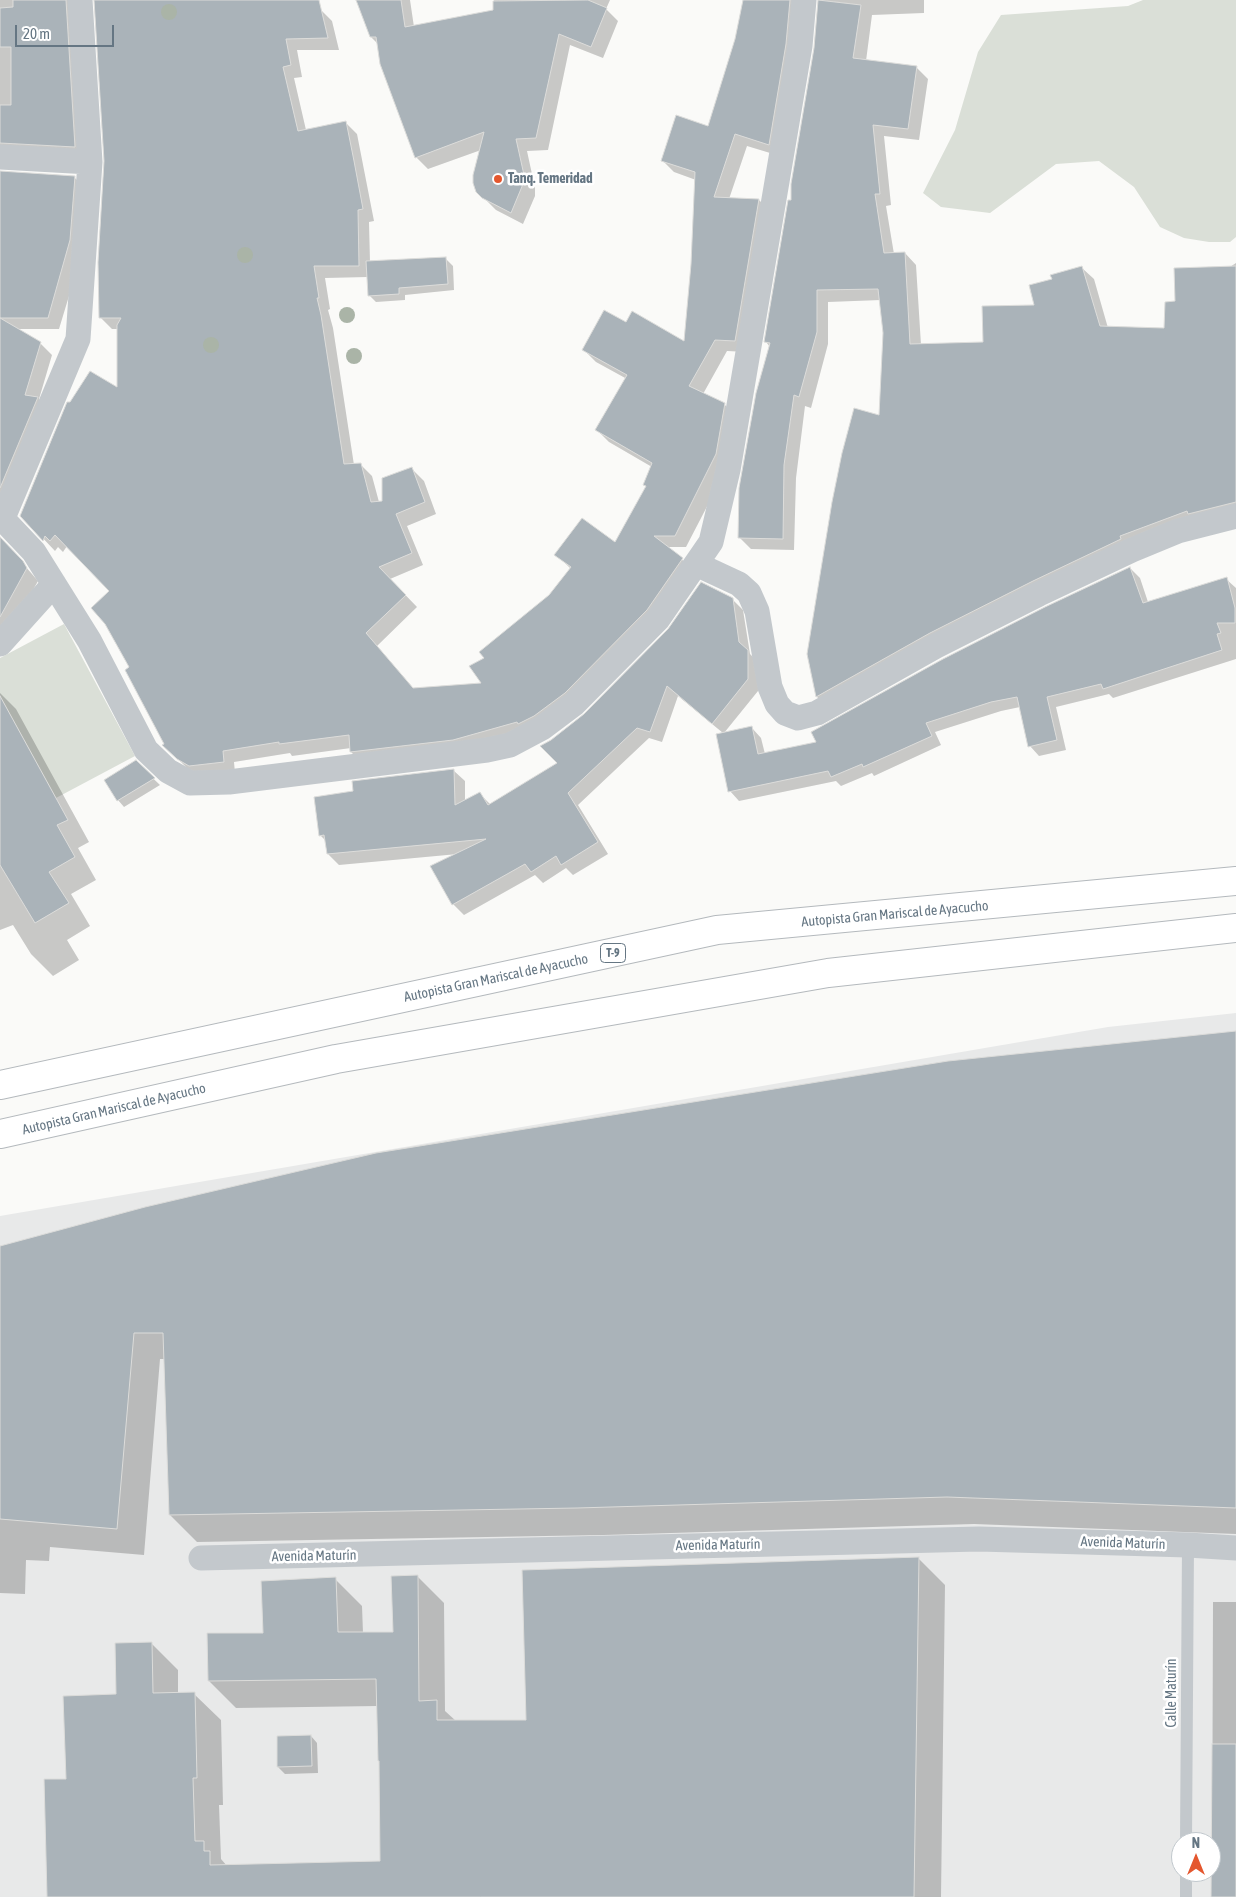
<!DOCTYPE html>
<html>
<head>
<meta charset="utf-8">
<style>
	body { margin:0 }
	#map { position:relative; width:1236px; height:1897px; overflow:hidden; background:#fafaf8; font-family:"Asap Condensed",sans-serif }
	canvas { display:block }
	.north { position:absolute; left:1171px; top:1832px; width:50px; height:50px; box-sizing:border-box; background:#fff; border:1px solid #c1c8cd; border-radius:50%; rotate:0deg; font-size:14px; font-weight:700; line-height:20px; text-align:center; color:#657683 }
	.north::after { content:''; display:block; margin:auto; width:18px; height:22px; background:#e4572e; clip-path:polygon(50% 0,100% 100%,50% 72%,0 100%) }
	.scale { position:absolute; left:15px; top:25px; width:99px; height:22px; box-sizing:border-box; border:2px solid #657683; border-top:0; padding-left:6px; font-size:15px; line-height:18px; white-space:nowrap; color:#657683; -webkit-text-stroke:4px #fff; paint-order:stroke }
</style>
</head>
<body>
<div id="map">
<canvas width="1236" height="1897"></canvas>
<div class="north">N</div>
<div class="scale">20 m</div>
</div>
<script>
const ctx = document.querySelector('canvas').getContext('2d');
ctx.lineJoin = 'round';
function paint(path, color) { ctx.fillStyle = color; ctx.fill(path, 'evenodd'); }
const shape = rows => new Path2D(rows.map(r => 'M' + r).join(''));
function trace(path, color, width, dash) { ctx.strokeStyle = color; ctx.lineWidth = width; ctx.lineCap = dash ? 'butt' : 'round'; ctx.setLineDash(dash || []); ctx.stroke(path); }
function drawText(font, color, halo, rows, align = 'center') {
  ctx.font = font + ' "Asap Condensed",sans-serif'; ctx.lineWidth = 5; ctx.setLineDash([]); ctx.textBaseline = 'middle'; ctx.strokeStyle = halo; ctx.fillStyle = color; for (const [text, x, y, turn = 0] of rows) {
    ctx.save(); ctx.translate(x, y); ctx.rotate((+turn || 0) * Math.PI / 180); ctx.textAlign = isNaN(turn) ? turn : align; if (halo) ctx.strokeText(text, 0, 0); ctx.fillText(text, 0, 0); ctx.restore();
  }
}
paint(shape([
	[1236,1013,1236,1897,0,1897,0,1216,1108,1027],
	[1181,1842,1211,1842,1211,1872,1181,1872]
]), '#e8e9e9');
paint(shape([
	[1143,0,1236,0,1236,237,1230,242,1209,242,1184,238,1160,227,1134,187,1099,161,1056,164,990,213,941,207,923,193,955,130,978,52,1001,15,1128,6],
	[64,624,135,756,56,798,0,696,0,658]
]), '#dadfd7');
paint(shape([
	[0,0,83,0,86,158,0,160],
	[96,0,157,0,320,9,332,21,339,50,297,50,302,77,294,78,306,130,345,122,357,134,374,221,369,222,370,262,446,259,453,266,454,290,405,295,405,300,376,302,369,295,368,277,325,278,330,309,328,310,333,328,354,465,360,464,372,476,379,502,384,502,412,469,424,481,436,514,407,526,423,565,390,579,417,607,377,646,414,689,483,684,486,659,550,596,571,569,556,554,615,544,647,487,644,485,652,467,609,442,597,430,627,379,596,362,584,350,627,324,686,343,693,265,696,180,674,172,662,160,709,127,736,39,745,0,808,0,780,156,747,146,729,199,759,200,771,212,747,352,727,351,703,394,724,404,736,416,728,466,686,547,667,547,694,570,546,727,363,764,351,752,351,748,292,756,290,753,234,762,235,773,190,771,164,745,166,744,131,668,111,591,67,546,63,552,58,547,55,551,21,515,118,389,118,329,112,329,100,317,106,161],
	[361,0,410,0,414,27,495,11,494,0,610,0,606,9,618,21,603,58,570,45,548,150,527,151,535,188,535,196,523,224,496,210,483,197,481,150,428,169,416,157,378,44,371,37],
	[819,0,924,0,924,13,872,15,866,61,916,67,928,79,919,140,884,136,891,205,886,206,894,254,905,253,916,265,921,345,984,344,1036,306,1053,279,1082,268,1094,279,1108,328,1166,330,1176,302,1236,263,1236,516,1201,525,829,708,817,697,809,654,880,416,885,333,881,300,828,302,828,344,811,408,805,406,796,478,794,550,751,549,739,537,770,347,766,342,792,202,816,47],
	[0,173,74,177,86,189,82,253,59,329,17,329,40,343,52,355,39,399,49,410,0,522],
	[0,537,38,581,9,633,0,637],
	[1130,568,1140,578,1148,602,1226,579,1236,588,1236,659,1113,698,1109,694,1056,707,1066,750,1039,756,1030,746,1020,707,1001,711,935,732,941,745,874,776,872,773,841,786,836,781,739,801,730,791,723,733,678,696,662,742,649,738,578,805,608,854,573,875,566,868,543,883,535,875,464,915,453,904,458,854,339,865,328,854,326,841,320,835,354,792,453,770,465,781,465,801,479,793,491,805,559,763,551,741,732,599,743,610,750,654,758,662,758,691,724,733,752,728,761,738,765,754,817,743],
	[0,693,16,709,89,842,78,848,96,880,71,894,90,926,67,940,79,960,53,976,31,954,13,925,0,930],
	[136,762,160,785,124,807,118,800],
	[1236,1032,1236,1534,974,1524,604,1535,197,1542,170,1515,165,1359,160,1359,144,1555,50,1547,49,1561,26,1560,25,1594,0,1593,0,1247],
	[918,1558,945,1585,941,1897,48,1897,67,1780,151,1643,178,1670,178,1694,194,1694,221,1720,223,1805,219,1805,221,1859,227,1866,381,1862,378,1706,236,1708,209,1681,264,1634,335,1579,362,1606,363,1633,395,1633,417,1576,444,1603,445,1711,456,1721,527,1722],
	[1213,1602,1236,1602,1236,1897,1212,1897],
	[311,1736,317,1743,318,1773,285,1774,278,1767]
]), '#0003');
const building = shape([
	[13,0,66,0,75,147,0,143,0,105,11,105,11,47,0,47,0,8,13,7,13,0],
	[94,0,319,0,328,38,286,39,291,65,283,67,298,131,346,121,354,161,363,209,358,210,359,266,314,266,319,298,317,298,321,315,344,464,361,463,371,502,382,501,382,478,412,467,425,502,396,514,412,553,379,567,406,595,366,633,413,688,481,683,469,666,484,658,479,652,549,595,571,567,554,555,582,518,615,542,646,486,643,485,652,463,595,430,627,375,582,350,604,310,626,322,632,311,684,341,691,264,695,172,661,161,676,115,708,126,735,39,743,0,790,0,786,44,769,145,735,134,714,197,759,199,735,341,715,340,689,386,725,403,716,454,675,536,654,536,683,558,647,610,565,693,534,716,518,724,517,722,453,740,350,752,349,735,279,744,279,742,223,751,224,762,189,766,177,759,162,745,164,744,125,670,129,667,105,624,91,608,109,591,55,535,50,541,45,536,43,541,20,516,67,402,70,402,90,371,117,387,117,325,121,318,99,318,98,262,104,161,94,0],
	[356,0,401,0,405,27,493,10,493,1,588,0,607,8,591,47,559,34,536,138,516,139,524,175,523,184,511,213,482,198,476,192,473,183,473,175,484,132,415,158,380,64,376,37,370,37,356,0],
	[818,0,861,5,853,58,917,66,908,129,873,125,880,194,875,194,884,253,905,252,910,344,983,342,982,306,1034,305,1029,285,1052,279,1050,275,1082,266,1100,326,1164,328,1165,302,1175,301,1174,268,1236,266,1236,502,1188,514,1187,511,1120,536,1121,539,1033,581,930,633,816,697,807,654,832,502,842,453,854,408,879,415,883,333,878,289,817,290,817,332,799,397,794,395,784,465,783,539,738,538,739,488,756,393,770,343,764,342,788,200,791,200,791,184,814,48,818,0],
	[0,171,75,176,70,240,48,318,0,318,0,171],
	[446,257,448,284,399,288,399,294,368,296,366,261,446,257],
	[0,318,41,342,25,395,38,397,0,488,0,318],
	[0,537,23,561,27,568,0,617,0,537],
	[1130,567,1143,603,1227,577,1235,608,1235,623,1217,623,1221,633,1217,634,1222,650,1103,689,1101,684,1047,697,1057,740,1028,747,1017,697,991,702,926,723,932,736,863,767,862,764,831,777,828,771,728,792,716,734,752,726,758,754,816,742,811,732,943,659,1045,607,1130,567],
	[701,582,733,598,739,642,748,650,748,679,712,724,667,686,650,732,637,728,568,793,598,842,561,865,556,856,531,872,525,864,452,905,430,866,486,839,327,854,324,835,319,836,314,797,353,791,352,781,454,769,455,805,480,792,488,805,557,763,540,746,551,740,584,714,668,629,701,582],
	[0,696,68,820,57,825,75,857,49,872,69,903,35,923,0,865,0,696],
	[136,760,155,778,117,801,104,780,136,760],
	[1236,1031,1236,1508,947,1497,577,1508,169,1515,163,1333,134,1333,117,1529,0,1519,0,1246,145,1207,376,1153,948,1061,1236,1031],
	[919,1557,914,1897,47,1897,44,1779,66,1779,63,1696,116,1694,115,1643,152,1642,153,1693,195,1692,197,1778,193,1778,195,1841,204,1841,204,1851,210,1851,210,1865,380,1861,379,1761,378,1761,376,1679,208,1681,207,1633,263,1633,261,1581,336,1577,338,1632,393,1632,391,1576,418,1575,419,1701,437,1700,437,1720,526,1720,522,1570,919,1557],
	[311,1735,312,1766,277,1767,277,1736,311,1735],
	[1212,1744,1236,1744,1236,1897,1211,1897,1212,1744]
]);
paint(building, '#aab3b9');
trace(building, '#dcdcda', 1);
const highway = shape([
	[0,1085,717,930,1236,881],
	[0,1134,336,1059,828,973,1236,928]
]);
trace(highway, '#b4b9bd', 30);
trace(shape([
	[1186,1842,1188,1545],
	[1186,1897,1186,1872]
]), '#c3c8cc', 12);
trace(shape([
	[80,0,90,162],
	[0,157,90,162,78,339,3,518],
	[0,516,34,552,89,640,146,750,168,771,190,783,229,782,487,750,510,745,542,728,574,704,658,619,711,542,728,470,800,46,804,0],
	[696,564,739,584,749,593,757,611,770,687,777,704,785,713,798,718,817,713,936,646,1039,594,1132,550,1178,531,1236,516],
	[0,644,54,584],
	[201,1558,979,1539,1188,1545,1236,1548]
]), '#c3c8cc', 25);
trace(highway, '#fff', 28);
ctx.fillStyle = '#aab4a7';
for (const [x, y] of [
	[169,12],
	[245,255],
	[347,315],
	[211,345],
	[354,356]
]) { ctx.beginPath(); ctx.arc(x, y, 8, 0, 2 * Math.PI); ctx.fill(); }
for (const [x, y, r, color] of [
	[498,179,5,"#e4572e"]
]) { const dot = new Path2D(); dot.arc(x, y, r, 0, 2 * Math.PI); ctx.fillStyle = color; ctx.fill(dot); trace(dot, '#fff', 2); }
for (const [x, y, w] of [
	[613,953,25]
]) { const box = new Path2D(); box.roundRect(x - w / 2, y - 9.5, w, 19, 4); ctx.fillStyle = '#fff'; ctx.fill(box); trace(box, '#657683', 1); }
drawText('bold 12px', '#657683', null, [
	["T-9",613,953]
]);
drawText('bold 14px', '#657683', '#fff', [
	["Tanq. Temeridad",508,179]
], 'left');
drawText('14px', '#657683', '#fff', [
	["Autopista Gran Mariscal de Ayacucho",895,914,-5],
	["Autopista Gran Mariscal de Ayacucho",496,978,-12],
	["Autopista Gran Mariscal de Ayacucho",114,1109,-13],
	["Avenida Maturín",1123,1543,2],
	["Avenida Maturín",718,1545,-1],
	["Avenida Maturín",314,1556,-1],
	["Calle Maturín",1172,1693,-90]
]);
</script>
</body>
</html>
